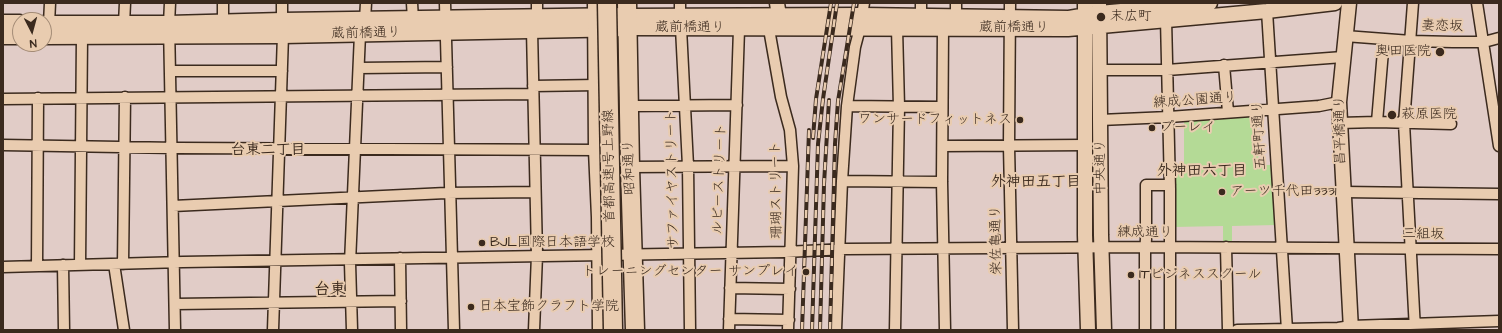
<!DOCTYPE html>
<html>
<head>
<meta charset="utf-8">
<style>
	body { margin:0 }
	#map { position:relative; width:1502px; height:333px; overflow:hidden; background:#e1ccc7; font-family:"Architects Daughter",sans-serif }
	canvas { display:block }
	.frame { position:absolute; inset:0; border:4px solid #3b2a1e; pointer-events:none }
	.north { position:absolute; left:12px; top:12px; width:40px; height:40px; box-sizing:border-box; background:#e9ccb0; border:1px solid #a38b76; border-radius:50%; rotate:174deg; font-size:11px; font-weight:700; line-height:16px; text-align:center; color:#3b2a1e }
	.north::after { content:''; display:block; margin:auto; width:14px; height:18px; background:#3b2a1e; clip-path:polygon(50% 0,100% 100%,50% 72%,0 100%) }
</style>
</head>
<body>
<div id="map">
<canvas width="1502" height="333"></canvas>
<div class="frame"></div>
<div class="north">N</div>
</div>
<script>
const ctx = document.querySelector('canvas').getContext('2d');
ctx.lineJoin = 'round';
function paint(path, color) { ctx.fillStyle = color; ctx.fill(path, 'evenodd'); }
const shape = rows => new Path2D(rows.map(r => 'M' + r).join(''));
function trace(path, color, width, dash) { ctx.strokeStyle = color; ctx.lineWidth = width; ctx.lineCap = dash ? 'butt' : 'round'; ctx.setLineDash(dash || []); ctx.stroke(path); }
function drawText(font, color, halo, rows, align = 'center') {
  ctx.font = font + ' "Architects Daughter","Klee One",sans-serif'; ctx.lineWidth = 4; ctx.setLineDash([]); ctx.textBaseline = 'middle'; ctx.strokeStyle = halo; ctx.fillStyle = color; for (const [text, x, y, turn = 0] of rows) {
    ctx.save(); ctx.translate(x, y); ctx.rotate((+turn || 0) * Math.PI / 180); ctx.textAlign = isNaN(turn) ? turn : align; if (halo) ctx.strokeText(text, 0, 0); ctx.fillText(text, 0, 0); ctx.restore();
  }
}
paint(shape([
	[1255,114,1259,165,1272,165,1276,225,1232,226,1232,241,1223,241,1223,226,1174,227,1174,165,1184,165,1184,120]
]), '#b4da96');
const street = shape([
	[170,3,169,24,175,330],
	[412,3,413,20],
	[445,3,454,330],
	[537,3,537,18],
	[680,3,680,16],
	[1010,3,1009,146,1013,330],
	[1413,3,1404,123,1415,330],
	[1477,3,1499,146],
	[1267,11,1287,330],
	[921,16,921,3],
	[956,17,956,3],
	[1166,19,1170,189,1170,330],
	[365,20,366,3],
	[282,21,282,3],
	[223,22,223,3],
	[49,24,50,3],
	[124,24,125,3],
	[681,28,688,166,690,330],
	[943,28,942,182,945,330],
	[769,29,781,97,790,130,793,166,788,330],
	[532,30,537,255,534,330],
	[1345,36,1411,41,1453,42,1484,42,1499,38],
	[1224,65,1228,112],
	[359,68,447,67],
	[1100,70,1167,70,1343,57],
	[170,71,282,71],
	[533,86,598,85],
	[3,99,533,94],
	[628,106,737,105],
	[847,106,942,107],
	[1100,120,1169,117,1319,106,1339,102],
	[1377,122,1384,39],
	[1339,123,1377,122,1451,124],
	[3,145,178,148,598,150],
	[943,146,1085,145],
	[630,167,793,166],
	[842,181,942,182],
	[1343,192,1499,194],
	[173,206,446,193,535,192],
	[1226,247,1228,330],
	[400,258,401,330],
	[114,264,124,330],
	[123,264,125,97],
	[63,265,64,330],
	[80,265,82,36],
	[37,266,38,98],
	[3,267,183,262,785,252,846,249,1145,247,1499,249],
	[730,288,790,289],
	[175,304,401,301],
	[729,319,789,320],
	[273,330,283,35],
	[352,330,350,263,360,34],
	[729,330,739,29],
	[836,330,842,181,847,106,855,47,860,28,864,3],
	[895,330,899,107,897,28],
	[1145,330,1145,252,1146,239,1146,185,1170,185],
	[1237,330,1338,328,1351,326,1499,321]
]);
const secondary = shape([
	[777,3,779,16],
	[1085,3,1085,235,1088,330],
	[1099,3,1101,235,1104,330],
	[1349,3,1339,102,1351,330],
	[627,16,862,15,1069,18,1099,13,1210,3],
	[628,28,1068,29,1267,11,1335,3]
]);
const primary = shape([
	[3,23,20,23],
	[44,24,169,24,282,21,627,16],
	[3,36,20,36],
	[44,36,283,35,628,28]
]);
const highway = shape([
	[597,3,598,150,601,217,602,330],
	[627,3,630,167,635,330]
]);
trace(street, '#3b2a1e', 13);
trace(secondary, '#3b2a1e', 17);
trace(primary, '#3b2a1e', 19);
trace(highway, '#3b2a1e', 21);
trace(street, '#e9ccb0', 10);
trace(secondary, '#e9ccb0', 14);
trace(primary, '#e9ccb0', 16);
trace(highway, '#e9ccb0', 18);
const rail = shape([
	[813,138,816,99,831,3],
	[802,330,809,130],
	[812,330,818,144,823,99,837,3],
	[820,330,824,184,829,100],
	[830,330,835,144,838,101,854,3]
]);
trace(rail, '#3b2a1e', 4);
trace(rail, '#e9ccb0', 2.5, [8]);
const highwayBridge = shape([
	[607,3,613,330]
]);
trace(highwayBridge, '#3b2a1e', 21, []);
trace(highwayBridge, '#e9ccb0', 18);
for (const [x, y, r, color] of [
	[1101,17,5,"#3b2a1e"],
	[1440,52,5,"#3b2a1e"],
	[1392,115,5,"#3b2a1e"],
	[1020,120,4,"#3b2a1e"],
	[1152,128,4,"#3b2a1e"],
	[1222,192,4,"#3b2a1e"],
	[482,243,4,"#3b2a1e"],
	[806,272,4,"#3b2a1e"],
	[1131,275,4,"#3b2a1e"],
	[471,307,4,"#3b2a1e"]
]) { const dot = new Path2D(); dot.arc(x, y, r, 0, 2 * Math.PI); ctx.fillStyle = color; ctx.fill(dot); trace(dot, '#e9ccb0', 1.5); }
drawText('14px', '#3b2a1e', '#e9ccb0', [
	["末広町",1110,17],
	["奥田医院",1431,52,"right"],
	["萩原医院",1401,115],
	["ワンサードフィットネス",1012,120,"right"],
	["プーレイ",1160,128],
	["アーツ千代田3331",1230,192],
	["BJL国際日本語学校",490,243],
	["トレーニングセンター サンプレイ",798,272,"right"],
	["ITビジネススクール",1139,275],
	["日本宝飾クラフト学院",479,307]
], 'left');
drawText('14px', '#3b2a1e', '#e9ccb0', [
	["妻恋坂",1442,27,1],
	["蔵前橋通り",690,28],
	["蔵前橋通り",1014,28],
	["蔵前橋通り",366,34,-1],
	["練成公園通り",1195,101,-4],
	["昌平橋通り",1341,130,-91],
	["五軒町通り",1260,135,-93],
	["首都高速1号上野線",610,166,-91],
	["昭和通り",630,167,-92],
	["中央通り",1101,167,-90],
	["サファイヤストリート",673,179,-91],
	["ルビーストリート",720,179,-88],
	["珊瑚ストリート",777,190,-91],
	["練成通り",1145,233],
	["三組坂",1423,235,1],
	["栄佐亀通り",997,240,-91]
]);
drawText('bold 15px', '#3b2a1e', '#e9ccb0', [
	["台東二丁目",268,151],
	["外神田六丁目",1202,172],
	["外神田五丁目",1036,183]
]);
drawText('bold 16px', '#3b2a1e', '#e9ccb0', [
	["台東",330,291]
]);
</script>
</body>
</html>
